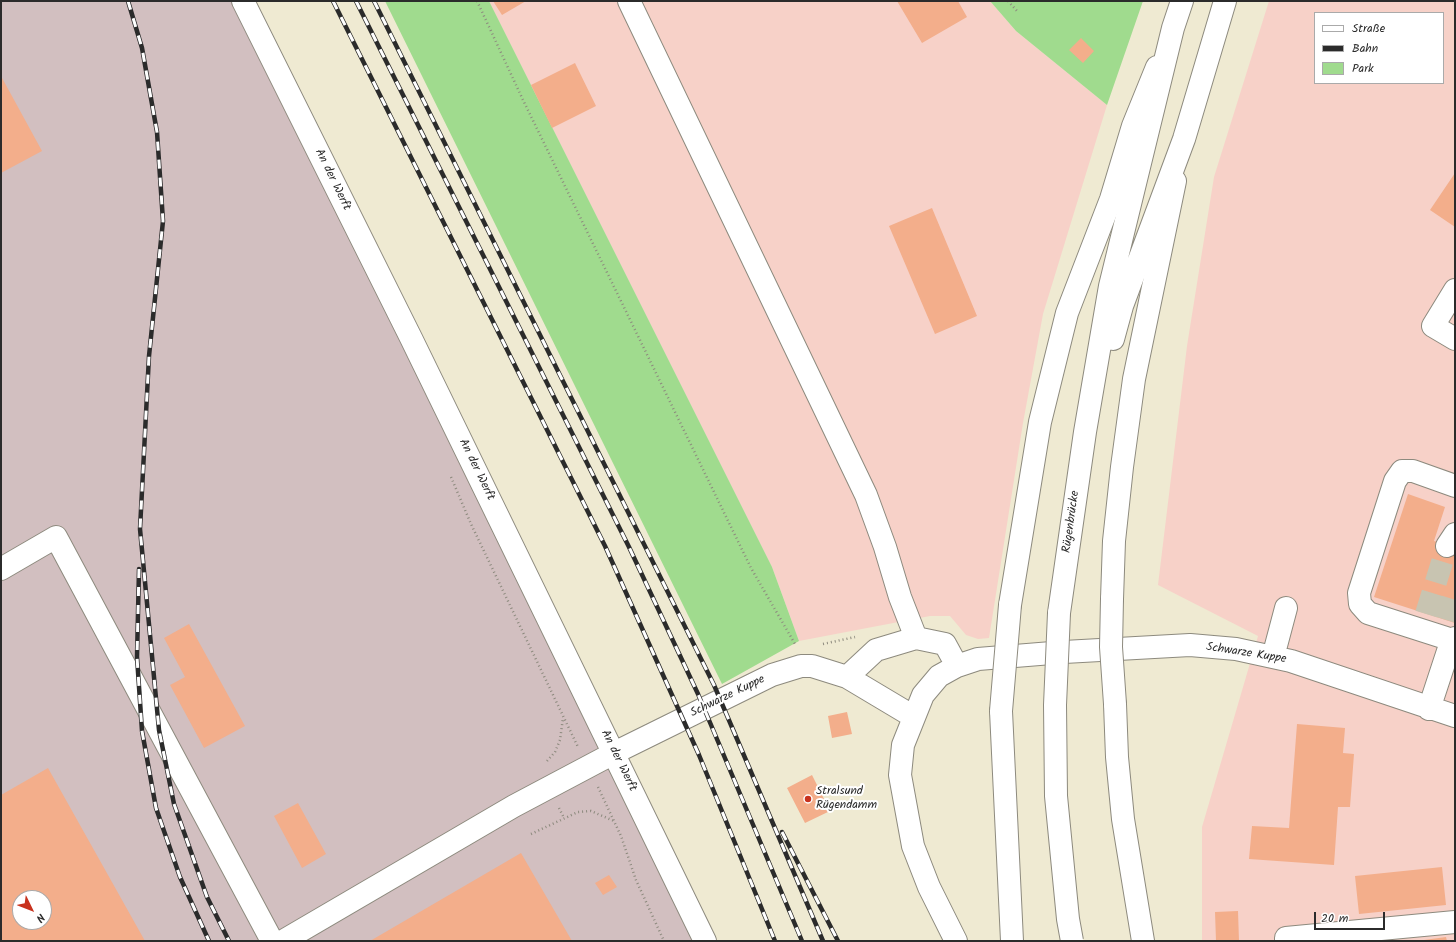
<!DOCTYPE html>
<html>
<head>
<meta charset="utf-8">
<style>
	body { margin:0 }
	#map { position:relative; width:1456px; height:942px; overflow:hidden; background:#efead2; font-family:Kalam,sans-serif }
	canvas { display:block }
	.frame { position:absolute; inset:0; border:2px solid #2b2b2b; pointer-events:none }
	.legend { position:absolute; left:1314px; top:12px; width:130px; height:72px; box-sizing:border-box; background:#fff; border:1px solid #aaa; margin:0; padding:5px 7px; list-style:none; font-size:12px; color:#2b2b2b }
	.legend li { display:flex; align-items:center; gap:8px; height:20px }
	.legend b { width:20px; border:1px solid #aaa }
	.north { position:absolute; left:12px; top:890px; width:40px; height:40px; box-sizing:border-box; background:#fff; border:1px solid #aaa; border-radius:50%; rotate:133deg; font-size:11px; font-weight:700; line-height:16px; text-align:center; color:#2b2b2b }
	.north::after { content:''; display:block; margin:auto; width:14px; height:18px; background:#c8321e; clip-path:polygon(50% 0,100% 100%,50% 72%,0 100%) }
	.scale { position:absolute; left:1314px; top:912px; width:71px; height:18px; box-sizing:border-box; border:2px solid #2b2b2b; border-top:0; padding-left:5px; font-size:12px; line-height:14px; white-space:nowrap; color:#2b2b2b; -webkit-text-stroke:3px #fff; paint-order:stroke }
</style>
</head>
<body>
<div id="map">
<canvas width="1456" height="942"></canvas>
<div class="frame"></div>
<ul class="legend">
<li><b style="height:5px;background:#fff"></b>Straße</li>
<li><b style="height:5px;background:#2b2b2b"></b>Bahn</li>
<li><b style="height:11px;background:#a0db8e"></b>Park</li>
</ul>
<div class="north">N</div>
<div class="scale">20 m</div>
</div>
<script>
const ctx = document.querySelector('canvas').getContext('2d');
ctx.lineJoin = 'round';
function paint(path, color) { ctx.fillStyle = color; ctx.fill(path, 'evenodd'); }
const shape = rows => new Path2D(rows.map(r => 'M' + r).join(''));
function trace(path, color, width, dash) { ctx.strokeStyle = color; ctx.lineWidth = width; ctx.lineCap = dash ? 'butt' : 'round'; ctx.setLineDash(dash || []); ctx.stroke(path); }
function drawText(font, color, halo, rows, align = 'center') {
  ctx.font = font + ' Kalam,sans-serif'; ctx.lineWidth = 4; ctx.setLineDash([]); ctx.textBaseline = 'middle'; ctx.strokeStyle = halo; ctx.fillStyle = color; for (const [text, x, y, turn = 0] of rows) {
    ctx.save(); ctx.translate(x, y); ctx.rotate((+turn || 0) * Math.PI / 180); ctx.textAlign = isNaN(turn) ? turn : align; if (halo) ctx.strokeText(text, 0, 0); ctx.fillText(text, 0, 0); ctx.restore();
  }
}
paint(shape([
	[489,1,990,1,1016,31,1107,105,1043,314,1023,423,989,638,978,639,966,635,950,616,930,616,799,641,772,567],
	[1269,1,1455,1,1455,941,1202,941,1202,827,1258,636,1158,585,1187,346,1214,177],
	[1315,13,1443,13,1443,83,1315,83]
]), '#f7d1c8');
paint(shape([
	[1,1,243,1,705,941,1,941],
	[20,898,44,898,44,922,20,922]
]), '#d2bfc0');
paint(shape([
	[385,1,489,1,772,567,799,641,722,684],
	[990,1,1143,1,1107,105,1016,31]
]), '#a0db8e');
paint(shape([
	[493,1,526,1,502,15],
	[897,1,958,1,967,17,922,43],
	[1081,38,1094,51,1083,63,1069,50],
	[575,63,596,106,552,128,531,85],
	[1,76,42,151,1,173],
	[1455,173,1455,227,1430,210],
	[932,208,977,316,935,334,889,226],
	[1408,494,1445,507,1434,541,1455,548,1455,623,1374,597],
	[189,624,245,726,204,748,170,685,185,677,164,638],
	[847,712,852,734,832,738,828,716],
	[1297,724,1345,728,1343,753,1354,754,1350,807,1338,807,1334,865,1249,859,1252,826,1289,828],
	[48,768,145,941,1,941,1,795],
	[20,898,44,898,44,922,20,922],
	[812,775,830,811,805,823,787,788],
	[298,803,326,854,302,868,274,816],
	[521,853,572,941,370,941],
	[1442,867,1446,905,1359,914,1355,876],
	[609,875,617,887,603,895,595,883],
	[1238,911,1239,941,1216,941,1215,912],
	[1446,937,1447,941,1424,941,1424,940]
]), '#f3ae8b');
trace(shape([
	[1426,614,1447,546],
	[1446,620,1455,591]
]), '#c8c4b1', 22, [22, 11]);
const minor = shape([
	[243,1,411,338,705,941],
	[629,1,866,495,885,547,900,597,916,638],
	[1455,290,1433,326,1455,339],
	[1447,546,1455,534],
	[1,569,56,537,272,941],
	[1451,642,1446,638,1368,613,1360,604,1359,593,1395,481,1402,471,1413,471,1455,486],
	[1273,657,1286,608],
	[847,677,876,650,916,638,945,644,957,666],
	[1429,709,1451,642,1455,638],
	[283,941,514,806,614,753,772,675,801,666,812,666,847,677,914,717],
	[956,941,929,887,913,846,900,775,903,745,923,695,939,676,957,666,978,659,1064,652,1190,645,1236,649,1291,661,1455,716],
	[1286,941,1286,938,1455,922]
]);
const major = shape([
	[1112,599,1114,541,1122,467,1134,379,1175,181],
	[1010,605,1040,422,1067,313,1111,199,1133,126,1157,67],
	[1115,704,1117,757,1123,819,1143,941],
	[1001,711,1012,941]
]);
const highway = shape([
	[1113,339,1122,306,1184,139,1225,1],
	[1059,613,1085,432,1110,286,1173,28,1182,1]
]);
trace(minor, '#8d8a7e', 24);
trace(major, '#8d8a7e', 24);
trace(highway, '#8d8a7e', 24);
trace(shape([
	[477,1,523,100,751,568,795,644],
	[1008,1,1017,11],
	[451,477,471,524,578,747],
	[823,644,855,637],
	[547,761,555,752,560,740,563,718],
	[598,787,621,836,636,880,664,941],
	[559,808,564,818],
	[531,834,578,812,591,811,614,821]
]), '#8d8a7e', 2.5, [1, 3]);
trace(minor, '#fff', 22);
trace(major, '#fff', 22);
trace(highway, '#fff', 22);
const rail = shape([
	[128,1,142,48,157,132,163,221,149,356,140,529,159,730,174,804,207,897,229,941],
	[333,1,605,546,699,755,775,941],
	[356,1,629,547,698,694,802,941],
	[374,1,714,685,823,941],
	[139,569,137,657,142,731,156,808,180,877,209,941],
	[782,832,838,941]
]);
trace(rail, '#2b2b2b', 4.5);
trace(rail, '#fff', 3, [9]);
const majorBridge = shape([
	[1112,599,1111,647,1115,704],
	[1001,711,1010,605]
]);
const highwayBridge = shape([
	[1059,613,1055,705,1056,796,1068,919,1072,941]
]);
trace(majorBridge, '#8d8a7e', 24, []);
trace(highwayBridge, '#8d8a7e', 24, []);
trace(majorBridge, '#fff', 22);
trace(highwayBridge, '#fff', 22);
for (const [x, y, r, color] of [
	[808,799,4,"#c8321e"]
]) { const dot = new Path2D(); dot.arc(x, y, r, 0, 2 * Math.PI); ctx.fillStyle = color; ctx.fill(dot); trace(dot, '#fff', 1.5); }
drawText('12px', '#2b2b2b', '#fff', [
	["An der Werft",332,180,64],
	["An der Werft",476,470,64],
	["Rügenbrücke",1072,522,-82],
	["Schwarze Kuppe",1246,654,9],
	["Schwarze Kuppe",728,697,-26],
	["An der Werft",618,761,64]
]);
drawText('12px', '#2b2b2b', '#fff', [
	["Stralsund",816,792],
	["Rügendamm",816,806]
], 'left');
</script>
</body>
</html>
